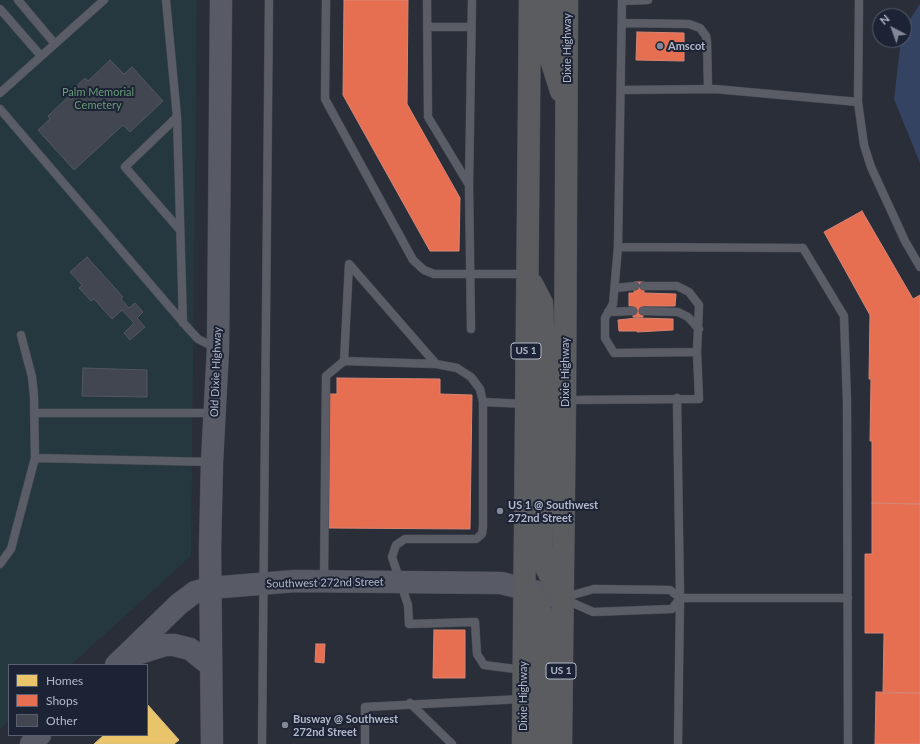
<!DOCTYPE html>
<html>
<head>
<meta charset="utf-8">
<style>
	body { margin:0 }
	#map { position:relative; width:920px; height:744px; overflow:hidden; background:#292e39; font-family:Lato,sans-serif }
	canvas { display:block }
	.legend { position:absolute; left:8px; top:664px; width:140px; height:72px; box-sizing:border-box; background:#1c2334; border:1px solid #585f70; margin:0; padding:5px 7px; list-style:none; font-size:12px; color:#b3b9ca }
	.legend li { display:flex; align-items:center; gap:8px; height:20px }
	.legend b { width:20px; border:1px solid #585f70 }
	.north { position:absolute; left:872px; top:8px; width:40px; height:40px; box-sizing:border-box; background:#1c2334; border:1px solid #585f70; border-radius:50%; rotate:319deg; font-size:11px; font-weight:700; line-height:16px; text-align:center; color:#b3b9ca }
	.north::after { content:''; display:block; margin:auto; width:14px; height:18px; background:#838897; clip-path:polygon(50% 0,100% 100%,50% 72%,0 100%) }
</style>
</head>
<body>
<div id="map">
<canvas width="920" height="744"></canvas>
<ul class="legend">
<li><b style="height:11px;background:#e9c46a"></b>Homes</li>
<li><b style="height:11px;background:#e76f51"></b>Shops</li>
<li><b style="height:11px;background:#424650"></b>Other</li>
</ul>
<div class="north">N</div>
</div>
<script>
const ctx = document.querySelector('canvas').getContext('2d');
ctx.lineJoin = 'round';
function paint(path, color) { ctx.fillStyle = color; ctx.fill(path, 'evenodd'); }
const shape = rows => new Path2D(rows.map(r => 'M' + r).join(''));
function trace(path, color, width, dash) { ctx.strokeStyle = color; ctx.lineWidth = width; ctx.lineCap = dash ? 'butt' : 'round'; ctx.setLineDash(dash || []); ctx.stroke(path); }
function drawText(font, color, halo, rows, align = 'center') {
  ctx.font = font + ' Lato,sans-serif'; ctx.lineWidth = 4; ctx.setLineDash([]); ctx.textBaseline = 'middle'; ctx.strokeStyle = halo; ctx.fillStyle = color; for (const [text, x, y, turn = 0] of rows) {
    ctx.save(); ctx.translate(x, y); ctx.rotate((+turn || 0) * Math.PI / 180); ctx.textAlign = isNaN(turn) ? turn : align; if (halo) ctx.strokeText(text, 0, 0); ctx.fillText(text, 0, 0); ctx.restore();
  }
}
paint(shape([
	[0,0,197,0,191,556,71,665,9,665,9,721,0,729]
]), '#26383f');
paint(shape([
	[920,4,920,163,894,99,901,40,904,40,904,28]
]), '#344362');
const homes = shape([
	[147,704,179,740,174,744,94,744,104,735,147,735,147,704]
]);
paint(homes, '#e9c46a');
trace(homes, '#d9c187', 1);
const shops = shape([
	[344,0,408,0,407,104,460,198,459,251,430,251,343,95,344,0],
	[637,32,684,33,684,61,636,60,637,32],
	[862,211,913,299,920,295,920,504,872,503,872,441,870,441,871,379,869,379,870,315,824,232,862,211],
	[635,282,644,282,644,293,676,294,675,306,643,306,643,317,633,317,633,306,629,306,629,293,634,293,635,282],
	[637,318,673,319,673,330,637,332,637,331,619,331,618,320,637,318],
	[337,378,440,379,440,394,472,395,470,529,328,528,329,394,337,394,337,378],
	[872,503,920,504,920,693,883,693,884,633,865,633,865,554,872,554,872,503],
	[434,630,465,630,465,678,433,678,434,630],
	[316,644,325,644,324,663,315,662,316,644],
	[876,692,920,693,920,744,875,744,876,692]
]);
paint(shops, '#e76f51');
trace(shops, '#d78575', 1);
const building = shape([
	[110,60,124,74,132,67,163,101,130,132,123,125,74,170,38,130,50,119,48,116,68,97,71,100,79,92,74,88,85,78,88,81,110,60],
	[87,257,123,297,121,299,129,308,135,303,143,312,137,318,145,327,130,340,124,333,134,323,122,310,112,319,94,299,91,301,79,288,82,285,70,272,87,257],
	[83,368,147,370,147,397,82,396,83,368]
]);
paint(building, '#424650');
trace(building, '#515660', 1);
const lane = shape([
	[18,0,55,44],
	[166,0,177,117,183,323],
	[326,0,325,99,413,260,424,270,434,274,526,274],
	[427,0,428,117,469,185,471,329],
	[622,0,618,247,803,248,844,316,847,402,848,744],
	[622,1,648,0],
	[0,9,41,56],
	[622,23,689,24,700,28,706,36,707,41,708,89],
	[427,27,471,27],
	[621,90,715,89,858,102,859,0],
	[0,93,104,0],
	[858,102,864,145,871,167,905,241,920,267],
	[0,109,187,327,198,339,216,348],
	[177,117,125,167,180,230],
	[469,185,472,0],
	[618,247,613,304,605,318,605,338,614,353,697,352],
	[615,288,635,286],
	[643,311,678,312,688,317,699,329],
	[608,312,633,311],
	[21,335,32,377,34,396,35,458,211,462],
	[344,361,436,364],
	[677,398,680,598,678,744],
	[566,400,699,399,697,352,699,305,689,292,677,286,644,286],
	[483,402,526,404],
	[35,413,214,413],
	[0,564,11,549,35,458],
	[324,580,326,376,344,361,349,264,436,364,457,368,471,377,480,389,483,402,483,526,482,534,476,539,405,539,396,545,392,557,408,605,409,624,475,622,477,654,484,665,523,670],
	[594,589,670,590,680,598,672,609,593,612,562,598,594,589],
	[680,598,848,598],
	[410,703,452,744],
	[262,744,269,0],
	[365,744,365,707,522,699]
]);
const secondary = shape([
	[127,657,165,645,174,645,190,649,211,666],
	[116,665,179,604,195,592,210,588,295,581,501,583,562,598],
	[31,744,40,735],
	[212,744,210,549,212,462,218,349,221,0]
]);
const highway = shape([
	[548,0,548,50,561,91],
	[532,284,542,303,545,368,541,548,545,565,560,595],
	[525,588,534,598,541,613,545,625,544,744],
	[523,744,530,0],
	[561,744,565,400,567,0]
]);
trace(lane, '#464951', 9);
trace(secondary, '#464951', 23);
trace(highway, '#464a54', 23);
trace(lane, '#5a5d66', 8);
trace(secondary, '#585b65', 22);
trace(highway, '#5a5c60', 22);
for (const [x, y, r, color] of [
	[660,46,4,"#838897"],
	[500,511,4,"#838897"],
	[285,725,4,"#838897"]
]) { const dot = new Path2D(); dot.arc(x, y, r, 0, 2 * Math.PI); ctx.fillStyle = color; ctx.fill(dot); trace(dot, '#1c2334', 1.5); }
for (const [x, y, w] of [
	[526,351,30],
	[561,671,30]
]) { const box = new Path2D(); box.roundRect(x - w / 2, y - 8, w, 16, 3); ctx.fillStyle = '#1c2334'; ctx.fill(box); trace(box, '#b3b9ca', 1); }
drawText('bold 10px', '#b3b9ca', null, [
	["US 1",526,351],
	["US 1",561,671]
]);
drawText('bold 11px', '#b3b9ca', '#1c2334', [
	["Amscot",668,46],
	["US 1 @ Southwest",508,505],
	["272nd Street",508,518],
	["Busway @ Southwest",293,719],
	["272nd Street",293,732]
], 'left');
drawText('11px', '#b3b9ca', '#1c2334', [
	["Dixie Highway",567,48,-90],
	["Old Dixie Highway",216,372,-88],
	["Dixie Highway",565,372,-90],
	["Southwest 272nd Street",325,583,-1],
	["Dixie Highway",523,696,-90]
]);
drawText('11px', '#699c7a', '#1c2334', [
	["Palm Memorial",98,92],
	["Cemetery",98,105]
]);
</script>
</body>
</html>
